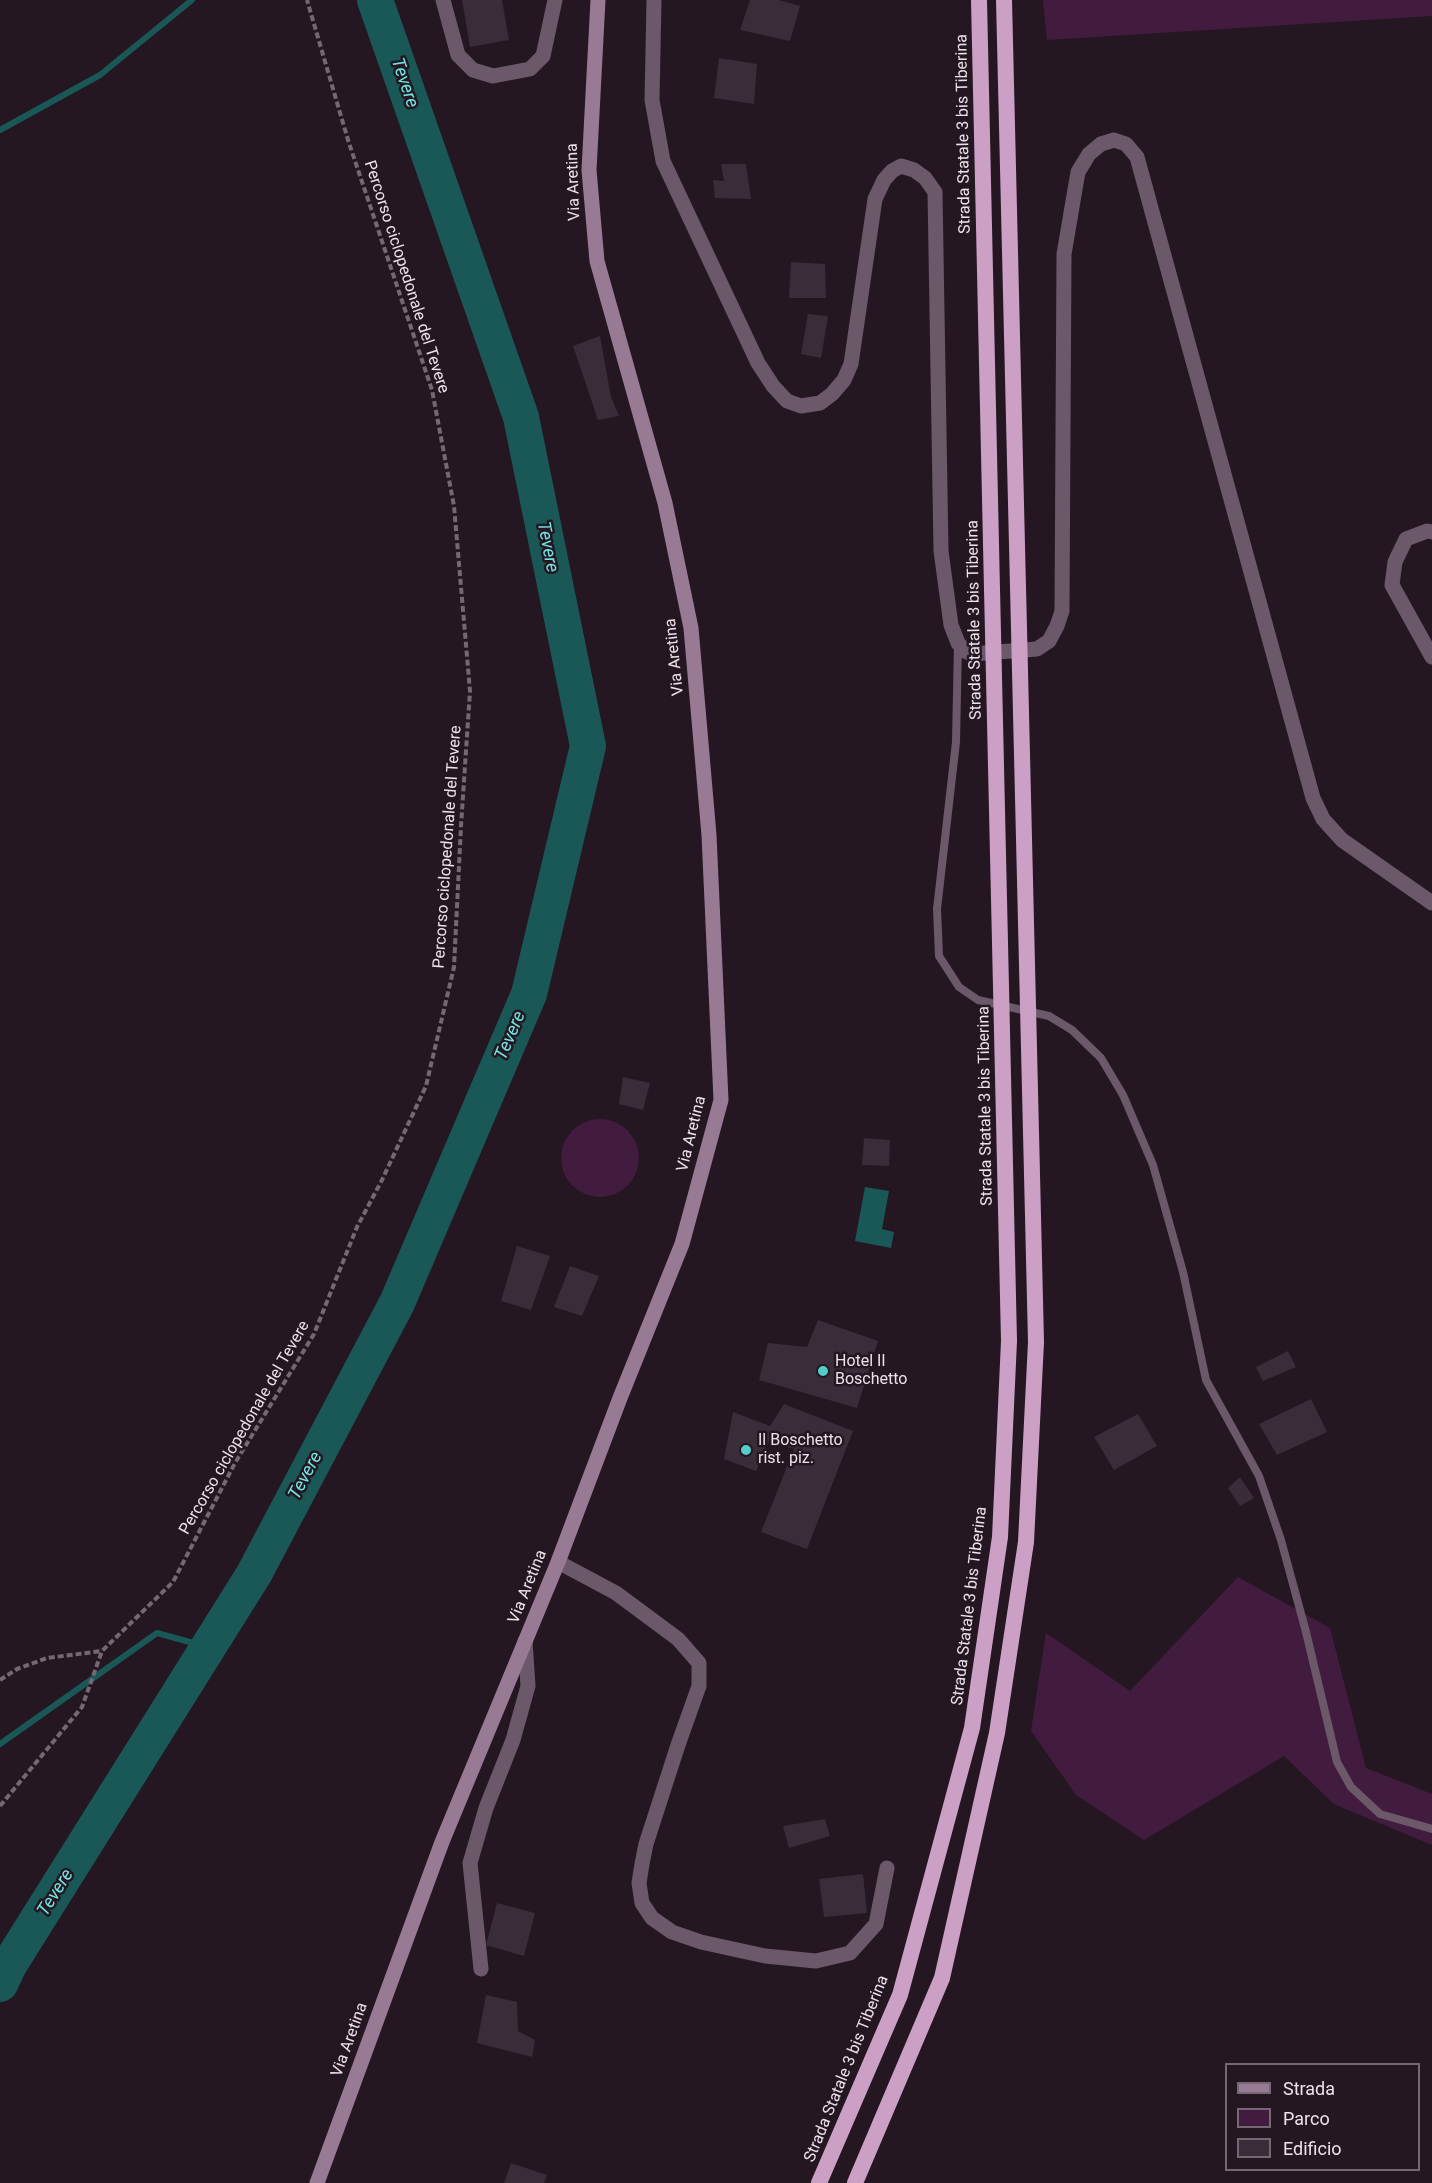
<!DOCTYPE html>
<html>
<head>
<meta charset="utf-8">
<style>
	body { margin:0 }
	#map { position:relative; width:1432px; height:2183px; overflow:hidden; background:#241722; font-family:Roboto,sans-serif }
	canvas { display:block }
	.legend { position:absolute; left:1225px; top:2063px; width:195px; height:108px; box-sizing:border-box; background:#241722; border:2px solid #746872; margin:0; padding:8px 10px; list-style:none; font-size:18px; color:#ece2ea }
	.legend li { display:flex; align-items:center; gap:12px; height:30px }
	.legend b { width:30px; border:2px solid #746872 }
</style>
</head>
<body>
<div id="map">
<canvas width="1432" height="2183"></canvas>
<ul class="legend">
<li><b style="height:8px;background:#987a94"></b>Strada</li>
<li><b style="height:16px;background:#421c3e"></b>Parco</li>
<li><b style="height:16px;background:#3a2c38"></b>Edificio</li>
</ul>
</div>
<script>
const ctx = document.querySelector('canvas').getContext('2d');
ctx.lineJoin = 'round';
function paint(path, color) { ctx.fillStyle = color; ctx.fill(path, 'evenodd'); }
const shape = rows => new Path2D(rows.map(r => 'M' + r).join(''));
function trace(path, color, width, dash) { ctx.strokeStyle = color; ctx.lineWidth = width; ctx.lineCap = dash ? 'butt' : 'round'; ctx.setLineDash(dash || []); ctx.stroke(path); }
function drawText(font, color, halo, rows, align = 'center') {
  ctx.font = font + ' Roboto,sans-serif'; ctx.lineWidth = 5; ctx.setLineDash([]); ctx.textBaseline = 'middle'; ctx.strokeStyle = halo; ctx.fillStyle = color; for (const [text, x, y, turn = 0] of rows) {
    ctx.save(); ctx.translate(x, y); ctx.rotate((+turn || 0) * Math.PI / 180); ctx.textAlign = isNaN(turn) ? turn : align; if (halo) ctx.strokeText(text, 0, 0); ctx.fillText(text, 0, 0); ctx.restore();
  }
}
paint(shape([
	[1043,0,1432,0,1432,16,1047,40],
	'561 1158a39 39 0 1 1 78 0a39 39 0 1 1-78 0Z',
	[1238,1577,1330,1628,1366,1768,1432,1794,1432,1845,1334,1804,1284,1756,1144,1840,1076,1795,1031,1731,1046,1633,1130,1691]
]), '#421c3e');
paint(shape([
	[865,1187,889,1191,882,1229,894,1232,891,1248,855,1241]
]), '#195856');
trace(shape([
	[0,130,100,75,192,0],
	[0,1744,157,1633,208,1647]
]), '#195856', 6);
trace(shape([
	[0,1984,9,1965,254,1574,397,1303,529,994,588,746,521,417,375,0]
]), '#195856', 36);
paint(shape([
	[462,0,502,0,509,40,470,47],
	[750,0,779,0,800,6,790,41,740,30],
	[719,58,757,64,754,104,714,98],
	[721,164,746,164,751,199,715,198,713,180,724,181],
	[791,262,825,264,826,298,789,298],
	[808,314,828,316,821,358,801,354],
	[600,336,611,397,619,416,598,420,573,346],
	[623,1077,650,1083,643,1110,619,1104],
	[864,1138,890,1140,889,1166,862,1165],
	[517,1246,550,1256,531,1310,501,1301],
	[570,1266,599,1276,582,1316,554,1307],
	[818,1320,878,1341,857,1408,759,1380,768,1343,807,1347],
	[1288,1351,1296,1367,1263,1381,1256,1367],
	[1311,1399,1327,1432,1277,1455,1259,1424],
	[784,1404,853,1431,807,1549,761,1532,794,1449,769,1441,756,1471,724,1459,733,1412,770,1426],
	[1138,1414,1157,1446,1114,1470,1094,1437],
	[1240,1477,1254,1498,1240,1506,1228,1488],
	[825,1819,830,1836,789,1848,783,1826],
	[863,1874,867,1913,824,1917,819,1879],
	[497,1903,535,1913,524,1956,486,1945],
	[486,1995,517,2002,518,2031,535,2040,532,2057,477,2043],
	[511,2163,547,2175,544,2183,504,2183]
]), '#3a2c38');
trace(shape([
	[0,1680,17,1669,47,1658,102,1651],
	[0,1806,82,1707,102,1651,173,1582,235,1463,314,1334,357,1227,382,1180,426,1086,454,967,461,826,470,691,454,506,432,390,348,140,307,0]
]), '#746872', 4, [6, 3]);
trace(shape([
	[958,643,956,742,937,909,939,956,959,987,978,1000,1049,1016,1072,1030,1101,1058,1123,1095,1153,1165,1183,1272,1206,1380,1259,1476,1281,1540,1306,1632,1337,1762,1351,1787,1380,1814,1432,1829]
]), '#6b5868', 8);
trace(shape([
	[443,0,458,55,473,70,493,76,530,69,543,56,555,0],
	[558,1562,616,1593,678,1639,699,1663,699,1686,678,1745,646,1844,642,1864,639,1883,642,1903,652,1918,672,1932,701,1942,765,1956,816,1961,850,1953,876,1924,887,1868],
	[481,1969,470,1863,486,1808,513,1740,528,1686,525,1641]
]), '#6b5868', 15);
trace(shape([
	[654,0,652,100,663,161,758,363,773,386,787,401,801,406,820,403,832,394,844,380,851,364,875,199,884,180,892,171,901,166,914,170,925,178,935,192,941,551,951,625,958,643,965,651,972,654,1037,649,1049,641,1057,626,1062,611,1064,254,1078,172,1089,154,1101,144,1114,140,1126,144,1137,157,1313,798,1323,819,1342,840,1432,903],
	[1432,532,1427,531,1406,539,1395,562,1392,585,1432,657]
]), '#6b5868', 15);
trace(shape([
	[317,2183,442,1842,558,1562,620,1398,682,1244,721,1100,709,835,691,628,665,503,597,261,589,170,598,0]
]), '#987a94', 15);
trace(shape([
	[979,0,992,589],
	[1004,0,1018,587],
	[819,2183,900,1995,972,1728,1000,1537,1009,1341],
	[855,2183,942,1978,997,1733,1026,1542,1036,1342]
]), '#cca0c4', 16);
trace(shape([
	[1018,587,1036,1342],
	[992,589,1009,1341]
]), '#cca0c4', 16);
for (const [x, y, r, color] of [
	[823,1371,6,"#53cdca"],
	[746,1450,6,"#53cdca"]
]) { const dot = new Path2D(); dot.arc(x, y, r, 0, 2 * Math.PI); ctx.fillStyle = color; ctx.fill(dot); trace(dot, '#241722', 2); }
drawText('16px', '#ece2ea', '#241722', [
	["Strada Statale 3 bis Tiberina",964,134,-91],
	["Via Aretina",574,182,-92],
	["Percorso ciclopedonale del Tevere",406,277,72],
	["Strada Statale 3 bis Tiberina",975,620,-91],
	["Via Aretina",675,657,-96],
	["Percorso ciclopedonale del Tevere",448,847,-86],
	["Strada Statale 3 bis Tiberina",986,1106,-91],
	["Via Aretina",692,1134,-76],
	["Percorso ciclopedonale del Tevere",245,1428,-60],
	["Via Aretina",528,1587,-68],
	["Strada Statale 3 bis Tiberina",970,1606,-83],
	["Via Aretina",350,2040,-70],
	["Strada Statale 3 bis Tiberina",847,2069,-68]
]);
drawText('16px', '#ece2ea', '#241722', [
	["Hotel Il",835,1362],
	["Boschetto",835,1380],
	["Il Boschetto",758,1441],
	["rist. piz.",758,1459]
], 'left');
drawText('italic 18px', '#6fe6e3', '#241722', [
	["Tevere",404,83,71],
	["Tevere",547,547,79],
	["Tevere",511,1036,-67],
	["Tevere",306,1476,-62],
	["Tevere",56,1893,-58]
]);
</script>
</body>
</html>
